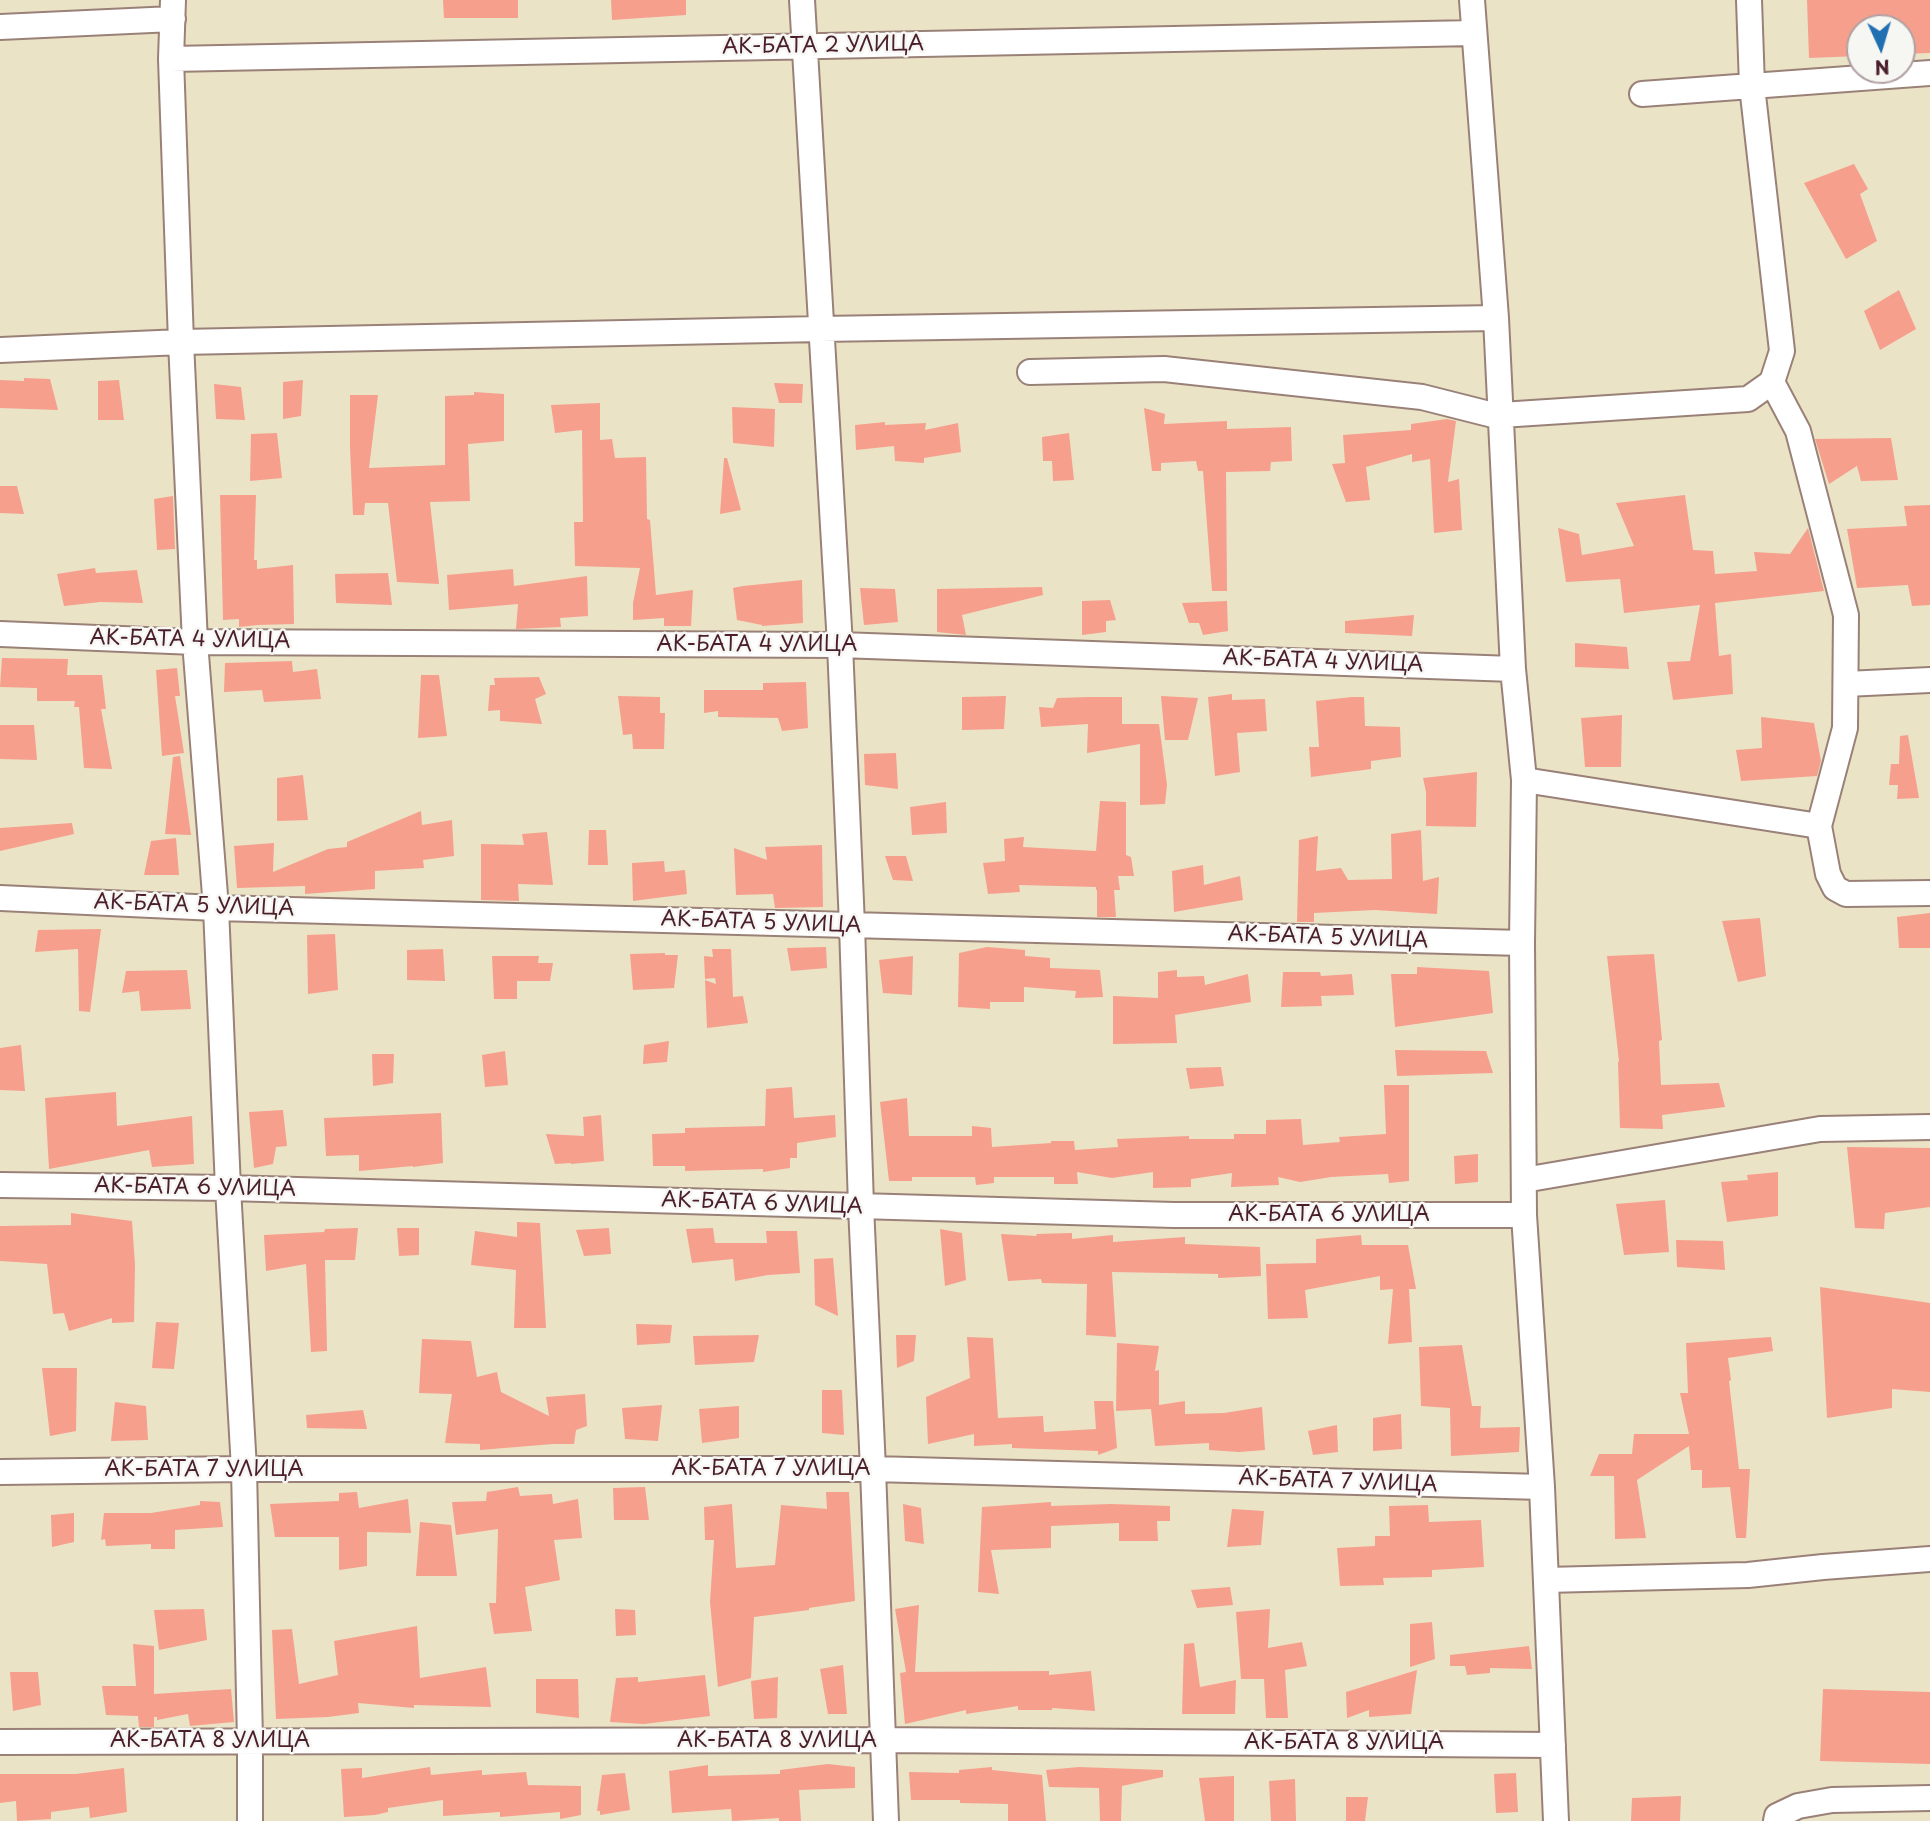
<!DOCTYPE html>
<html>
<head>
<meta charset="utf-8">
<style>
	body { margin:0 }
	#map { position:relative; width:1930px; height:1821px; overflow:hidden; background:#ebe3c6; font-family:"Playpen Sans",sans-serif }
	canvas { display:block }
	.north { position:absolute; left:1846px; top:14px; width:70px; height:70px; box-sizing:border-box; background:#f6f6f2; border:2px solid #b1a0a2; border-radius:50%; rotate:176deg; font-size:19px; font-weight:700; line-height:28px; text-align:center; color:#4a1f2b }
	.north::after { content:''; display:block; margin:auto; width:24px; height:32px; background:#1f6fb2; clip-path:polygon(50% 0,100% 100%,50% 72%,0 100%) }
</style>
</head>
<body>
<div id="map">
<canvas width="1930" height="1821"></canvas>
<div class="north">N</div>
</div>
<script>
const ctx = document.querySelector('canvas').getContext('2d');
ctx.lineJoin = 'round';
function paint(path, color) { ctx.fillStyle = color; ctx.fill(path, 'evenodd'); }
const shape = rows => new Path2D(rows.map(r => 'M' + r).join(''));
function trace(path, color, width, dash) { ctx.strokeStyle = color; ctx.lineWidth = width; ctx.lineCap = dash ? 'butt' : 'round'; ctx.setLineDash(dash || []); ctx.stroke(path); }
function drawText(font, color, halo, rows, align = 'center') {
  ctx.font = font + ' "Playpen Sans",sans-serif'; ctx.lineWidth = 5; ctx.setLineDash([]); ctx.textBaseline = 'middle'; ctx.strokeStyle = halo; ctx.fillStyle = color; for (const [text, x, y, turn = 0] of rows) {
    ctx.save(); ctx.translate(x, y); ctx.rotate((+turn || 0) * Math.PI / 180); ctx.textAlign = isNaN(turn) ? turn : align; if (halo) ctx.strokeText(text, 0, 0); ctx.fillText(text, 0, 0); ctx.restore();
  }
}
paint(shape([
	[443,0,518,0,518,18,444,18],
	[611,0,686,0,686,15,612,20],
	[1807,0,1930,0,1930,53,1902,54,1902,28,1860,28,1860,56,1809,58],
	[1854,164,1868,189,1860,194,1877,241,1846,259,1804,183],
	[1899,290,1916,329,1880,350,1864,311],
	[24,378,50,379,58,410,0,408,0,380,24,381],
	[119,380,124,420,98,420,98,381],
	[303,380,301,416,283,419,283,382],
	[774,383,803,384,802,403,779,403],
	[214,384,241,387,245,420,216,419],
	[474,392,504,394,504,441,468,444,470,501,430,502,439,584,397,582,388,503,365,503,364,515,353,515,350,448,350,395,378,395,369,468,445,465,445,396,474,395],
	[600,403,600,440,612,439,615,458,646,457,647,519,650,520,656,595,693,590,691,626,664,626,664,618,633,620,633,603,640,568,575,566,574,522,583,522,582,430,555,433,551,405],
	[732,407,775,409,774,447,733,443],
	[1144,408,1165,414,1164,424,1227,421,1227,429,1291,427,1292,461,1271,462,1270,471,1226,472,1227,591,1212,591,1203,471,1198,471,1196,461,1161,463,1161,471,1152,471],
	[1447,419,1456,421,1448,482,1459,479,1462,530,1434,533,1430,459,1412,462,1412,454,1366,467,1370,500,1346,502,1332,464,1345,463,1343,435,1411,430,1411,424],
	[885,422,885,425,926,423,925,430,958,423,961,452,924,458,924,463,895,461,894,446,856,450,855,425],
	[277,433,282,478,250,481,251,434],
	[1069,433,1074,480,1053,481,1052,461,1043,461,1042,437],
	[1891,438,1898,480,1861,481,1857,466,1829,484,1815,439],
	[724,458,727,458,741,510,720,514],
	[0,486,17,486,24,514,0,513],
	[220,495,256,495,254,560,257,560,257,569,293,565,294,624,258,625,239,627,239,619,223,620],
	[1685,495,1693,550,1713,551,1715,574,1757,571,1754,552,1790,554,1808,528,1824,591,1715,603,1719,656,1731,654,1733,694,1673,700,1667,662,1690,661,1700,605,1624,613,1620,579,1566,582,1558,528,1579,534,1582,555,1634,546,1616,503],
	[173,496,175,549,157,550,154,499],
	[1930,505,1930,605,1912,606,1908,585,1857,588,1847,529,1907,526,1904,506],
	[95,568,96,573,137,570,143,603,100,602,64,606,57,574],
	[513,569,514,586,587,576,588,616,560,618,561,627,516,629,518,604,449,610,447,575],
	[388,573,392,605,336,603,335,574],
	[802,580,803,623,762,626,762,625,737,620,733,588,743,586],
	[1042,587,1043,595,962,615,966,635,937,632,937,589],
	[860,588,895,589,898,622,864,625],
	[1110,600,1116,620,1106,621,1106,632,1082,635,1082,601],
	[1227,601,1228,631,1203,635,1199,623,1189,623,1182,603],
	[1414,615,1412,636,1345,633,1345,621],
	[1575,643,1627,647,1629,669,1575,667],
	[2,658,68,659,67,675,102,675,106,709,101,709,112,769,84,768,79,707,74,707,75,701,37,701,37,688,0,687],
	[292,661,293,672,317,669,321,699,264,702,262,690,224,692,225,663],
	[177,668,180,696,175,696,184,753,162,756,156,670],
	[421,675,439,675,447,736,418,738],
	[539,677,546,694,535,699,542,724,500,721,500,710,488,711,490,685,495,685,494,678],
	[806,682,808,728,782,731,778,718,718,717,718,711,704,713,704,690,763,690,763,683],
	[1232,694,1232,700,1265,699,1267,731,1237,733,1240,772,1215,776,1208,697],
	[618,696,660,697,660,713,665,713,664,749,633,749,632,734,623,735],
	[1006,696,1004,729,962,730,962,697],
	[1161,696,1198,698,1188,740,1165,740],
	[1089,697,1122,697,1122,724,1159,724,1167,785,1165,804,1140,805,1140,744,1087,753,1088,724,1041,727,1039,707,1053,708,1057,698],
	[1352,697,1364,697,1365,726,1400,727,1401,757,1371,761,1371,769,1311,777,1309,747,1319,747,1316,701],
	[1622,715,1621,767,1585,767,1581,718],
	[1761,717,1814,723,1821,761,1817,776,1741,781,1736,750,1762,748],
	[0,725,34,725,37,760,0,759],
	[1908,735,1919,798,1897,799,1898,785,1889,785,1891,764,1899,764,1900,736],
	[896,753,898,789,865,785,864,754],
	[180,756,191,835,165,834,173,757],
	[1477,772,1476,827,1426,826,1426,792,1423,778],
	[303,775,308,820,277,821,277,778],
	[1100,801,1126,802,1126,855,1131,857,1134,876,1118,876,1120,890,1114,890,1116,917,1097,917,1097,890,1096,890,1096,887,1019,885,1020,892,988,894,983,863,1005,861,1004,839,1024,837,1023,847,1096,851],
	[946,802,947,833,912,835,910,807],
	[421,811,422,825,452,820,454,856,423,860,424,868,375,871,375,889,305,894,305,886,237,888,234,846,274,843,273,872,328,849,347,847,347,842],
	[72,823,74,834,0,851,0,828],
	[589,830,606,830,608,865,588,865],
	[1421,830,1423,881,1439,877,1437,914,1375,910,1314,913,1314,922,1297,922,1299,840,1318,836,1316,871,1341,868,1348,880,1392,879,1391,834],
	[547,832,553,885,518,884,519,901,481,900,481,844,524,845,522,834],
	[176,838,179,875,144,875,151,841],
	[822,845,823,907,775,908,773,894,736,895,734,848,767,860,765,847],
	[885,856,906,856,913,881,893,880],
	[664,861,665,872,685,870,687,894,633,901,632,863],
	[1203,865,1204,885,1240,876,1243,900,1174,912,1172,871],
	[1930,913,1930,948,1899,948,1897,917],
	[1760,918,1766,976,1738,982,1722,921],
	[101,929,90,1012,79,1011,78,949,35,952,38,930],
	[335,934,338,990,308,994,307,935],
	[826,947,827,968,791,971,787,948],
	[987,947,1025,950,1025,956,1050,958,1050,968,1100,970,1103,997,1075,998,1076,991,1024,987,1024,1002,990,1002,990,1009,958,1007,959,953],
	[443,949,445,981,407,980,407,950],
	[712,949,731,949,733,997,743,996,748,1023,707,1028,705,980,716,984,715,978,705,979,704,956,713,957],
	[665,953,665,955,678,955,674,988,633,990,630,954],
	[1654,954,1662,1040,1659,1041,1661,1085,1719,1083,1725,1107,1662,1115,1663,1129,1620,1128,1618,1062,1619,1061,1607,956],
	[492,956,539,956,538,963,553,963,550,981,517,981,517,999,494,999],
	[913,956,912,995,883,993,879,960],
	[1417,967,1489,971,1493,1013,1395,1027,1391,974,1417,974],
	[187,970,191,1009,141,1011,139,991,122,993,126,971],
	[1177,970,1177,977,1204,976,1205,985,1248,974,1251,1002,1175,1015,1177,1043,1113,1044,1113,996,1158,998,1158,972],
	[1283,972,1320,972,1321,976,1352,974,1354,995,1321,996,1322,1006,1281,1007],
	[669,1041,667,1062,643,1064,644,1045],
	[21,1045,25,1091,0,1090,0,1048],
	[1395,1050,1486,1051,1493,1073,1397,1076],
	[505,1051,508,1085,485,1087,482,1055],
	[372,1054,394,1054,393,1083,373,1086],
	[1221,1067,1224,1086,1190,1089,1186,1068],
	[1384,1085,1409,1085,1409,1181,1389,1183,1388,1174,1331,1177,1300,1182,1278,1177,1279,1185,1231,1187,1232,1173,1191,1179,1191,1187,1153,1188,1153,1172,1112,1178,1077,1172,1078,1184,1054,1184,1054,1177,994,1177,994,1183,976,1185,975,1177,912,1177,912,1181,889,1181,880,1102,907,1098,909,1136,972,1136,972,1126,991,1128,992,1147,1051,1143,1051,1141,1074,1141,1075,1150,1118,1147,1117,1139,1189,1136,1189,1139,1234,1139,1234,1134,1266,1134,1266,1120,1301,1119,1303,1145,1340,1142,1339,1137,1386,1134],
	[792,1087,794,1118,835,1115,836,1137,797,1143,797,1158,790,1158,790,1168,763,1172,763,1169,685,1171,685,1166,653,1166,652,1134,685,1133,685,1128,765,1126,766,1089],
	[116,1092,117,1126,192,1116,194,1164,152,1167,149,1150,49,1169,45,1098],
	[283,1110,287,1146,276,1147,273,1164,254,1168,249,1112],
	[441,1113,443,1163,413,1167,413,1166,359,1171,359,1155,326,1156,324,1118],
	[601,1115,604,1161,571,1164,571,1163,555,1164,546,1134,584,1136,583,1117],
	[1847,1147,1930,1148,1930,1207,1885,1213,1884,1229,1855,1228],
	[1478,1154,1478,1182,1455,1184,1454,1156],
	[1778,1172,1778,1216,1727,1222,1721,1182,1748,1180,1747,1175],
	[1665,1200,1669,1252,1624,1255,1616,1204],
	[71,1213,132,1221,135,1265,134,1322,112,1323,112,1318,69,1331,64,1313,53,1314,47,1264,0,1261,0,1226,71,1225],
	[517,1222,540,1223,546,1328,514,1328,516,1270,471,1265,475,1231,517,1237],
	[358,1228,355,1260,325,1260,327,1351,311,1352,306,1264,266,1271,264,1235,324,1232,325,1229],
	[397,1228,419,1228,419,1255,399,1256],
	[609,1228,611,1254,584,1256,576,1230],
	[713,1228,715,1243,767,1243,766,1231,797,1231,800,1273,768,1275,735,1281,733,1259,692,1263,686,1229],
	[940,1229,962,1233,966,1280,945,1286],
	[1072,1233,1072,1239,1113,1235,1113,1242,1185,1237,1185,1244,1260,1247,1261,1276,1218,1278,1218,1274,1112,1272,1116,1337,1086,1335,1087,1284,1042,1283,1041,1279,1008,1281,1001,1234,1037,1236,1036,1234],
	[1361,1235,1362,1245,1408,1245,1416,1289,1409,1289,1412,1342,1388,1344,1393,1289,1380,1290,1380,1276,1305,1290,1308,1318,1268,1319,1266,1264,1316,1263,1316,1239],
	[1676,1240,1723,1241,1725,1270,1677,1267],
	[833,1258,838,1316,815,1305,814,1259],
	[1820,1287,1930,1303,1930,1392,1892,1389,1892,1408,1827,1418],
	[156,1322,179,1323,174,1369,152,1368],
	[636,1324,672,1325,670,1343,637,1345],
	[759,1335,754,1362,695,1365,693,1336],
	[896,1335,916,1335,914,1361,897,1368],
	[967,1337,993,1338,998,1418,1043,1416,1044,1432,1096,1429,1094,1401,1113,1401,1117,1448,1098,1455,1098,1451,1012,1448,1012,1444,974,1446,974,1434,928,1444,926,1397,970,1378],
	[1771,1337,1773,1351,1728,1358,1731,1380,1729,1381,1739,1469,1750,1469,1746,1538,1736,1538,1730,1487,1702,1488,1702,1470,1691,1470,1689,1446,1637,1480,1646,1538,1615,1539,1614,1476,1590,1476,1599,1454,1632,1454,1634,1434,1689,1434,1680,1393,1688,1393,1686,1343],
	[422,1339,471,1341,477,1377,497,1372,501,1392,549,1416,546,1397,585,1394,587,1426,576,1430,574,1444,553,1444,480,1450,480,1444,445,1443,452,1394,419,1393],
	[1117,1343,1159,1346,1155,1371,1159,1370,1159,1405,1185,1401,1185,1414,1224,1413,1262,1407,1265,1450,1239,1452,1209,1450,1209,1443,1155,1446,1151,1409,1116,1411],
	[1462,1345,1472,1406,1481,1406,1480,1428,1520,1427,1519,1452,1451,1456,1450,1408,1421,1406,1419,1347],
	[42,1368,77,1368,76,1431,50,1436],
	[822,1390,842,1390,844,1435,822,1433],
	[115,1402,146,1406,148,1440,111,1441],
	[662,1405,658,1441,625,1439,622,1408],
	[739,1406,739,1438,702,1443,699,1409],
	[363,1410,367,1429,307,1428,306,1415],
	[1401,1414,1402,1449,1373,1451,1373,1418],
	[1337,1425,1338,1452,1313,1455,1308,1431],
	[518,1487,520,1496,552,1494,553,1504,578,1499,582,1538,554,1540,560,1580,525,1587,532,1631,494,1634,489,1603,496,1603,498,1529,456,1535,452,1502,486,1501,487,1492],
	[645,1487,649,1520,614,1520,613,1488],
	[357,1492,359,1508,408,1499,411,1533,367,1532,367,1566,339,1570,339,1537,275,1537,270,1504,339,1501,339,1493],
	[826,1492,849,1492,855,1601,809,1608,809,1610,754,1617,751,1678,718,1687,710,1602,714,1540,705,1540,704,1507,732,1504,736,1568,775,1565,781,1505,827,1509],
	[200,1501,220,1502,223,1527,175,1530,175,1549,151,1549,151,1544,106,1546,105,1539,101,1540,104,1513,151,1513,200,1505],
	[1051,1502,1051,1506,1111,1504,1170,1506,1170,1521,1157,1521,1158,1541,1119,1541,1119,1523,1051,1526,1051,1548,991,1550,999,1594,978,1592,982,1507],
	[903,1504,921,1508,924,1544,905,1541],
	[1428,1505,1429,1522,1481,1520,1484,1567,1432,1570,1432,1577,1383,1578,1384,1585,1340,1586,1337,1548,1375,1546,1375,1536,1390,1536,1389,1506],
	[1232,1509,1264,1511,1261,1545,1227,1547],
	[74,1513,74,1542,52,1547,51,1515],
	[420,1522,451,1525,457,1576,416,1576],
	[1230,1587,1233,1605,1197,1608,1191,1590],
	[919,1605,915,1672,1049,1671,1049,1675,1091,1671,1095,1711,1052,1708,1052,1710,1018,1710,1018,1706,966,1714,966,1710,905,1724,900,1673,906,1672,895,1609],
	[204,1609,207,1640,159,1650,154,1610],
	[615,1609,635,1610,636,1635,616,1636],
	[1270,1609,1268,1648,1302,1642,1307,1666,1285,1670,1288,1718,1266,1718,1264,1679,1241,1679,1236,1612],
	[1432,1622,1435,1659,1410,1667,1410,1624],
	[417,1626,420,1678,486,1667,491,1707,414,1705,414,1708,358,1703,359,1713,328,1717,276,1719,272,1630,292,1629,299,1684,338,1675,334,1641],
	[1194,1643,1200,1687,1236,1680,1235,1714,1182,1714,1184,1644],
	[133,1644,154,1646,154,1694,231,1689,234,1722,190,1726,188,1714,157,1720,157,1717,154,1717,154,1727,139,1727,138,1716,106,1715,102,1686,136,1686],
	[1529,1646,1532,1669,1490,1668,1490,1673,1467,1675,1465,1666,1450,1666,1450,1655],
	[843,1665,847,1714,828,1714,820,1669],
	[1417,1670,1411,1714,1369,1717,1369,1710,1347,1718,1346,1692],
	[10,1672,38,1672,41,1705,13,1711],
	[705,1675,710,1716,644,1724,610,1722,616,1678,638,1677,638,1682],
	[778,1677,777,1718,754,1719,751,1681],
	[536,1679,578,1679,579,1718,536,1713],
	[1823,1689,1930,1692,1930,1764,1820,1761],
	[828,1764,855,1767,855,1788,799,1790,801,1821,779,1821,779,1818,732,1821,731,1809,672,1813,669,1771,708,1765,708,1776,780,1774,780,1770],
	[430,1767,431,1775,482,1770,482,1775,526,1772,528,1785,581,1786,581,1815,560,1819,560,1812,500,1817,500,1812,443,1816,443,1800,388,1808,388,1812,375,1815,344,1817,341,1769,362,1768,362,1778],
	[992,1767,992,1770,1042,1775,1046,1821,1008,1821,1008,1804,960,1803,960,1800,911,1800,909,1772,959,1773,959,1770],
	[1079,1767,1163,1770,1163,1777,1122,1786,1121,1821,1100,1821,1099,1788,1049,1787,1046,1770],
	[124,1768,127,1812,90,1818,89,1807,51,1812,51,1819,17,1821,16,1801,0,1803,0,1774,76,1774],
	[625,1773,630,1810,600,1815,600,1811,597,1811,602,1775],
	[1516,1773,1518,1812,1496,1813,1494,1774],
	[1234,1776,1234,1821,1205,1821,1199,1778],
	[1295,1779,1296,1821,1271,1821,1269,1781],
	[1681,1796,1680,1821,1631,1821,1632,1798],
	[1346,1797,1368,1797,1365,1821,1346,1821]
]), '#f69f8d');
const minor = shape([
	[173,0,171,59,181,342,195,642,216,908,228,1188,244,1469,250,1741,250,1821],
	[802,0,840,645,852,925,861,1206,873,1469,886,1821],
	[1472,0,1496,318,1513,669,1524,780,1522,943,1524,1215,1542,1487,1556,1821],
	[0,27,173,19],
	[171,59,1474,33],
	[1642,94,1930,73],
	[0,350,181,342,821,329,1496,318],
	[1030,372,1164,369,1422,397,1501,417],
	[1772,382,1798,431,1846,615,1845,728,1819,826],
	[1501,415,1748,399,1772,382,1782,351,1752,86,1749,0],
	[0,634,195,642,840,645,1513,669],
	[1846,684,1930,680],
	[1524,780,1819,826,1828,874,1835,888,1846,894,1930,893],
	[0,898,216,908,1522,943],
	[1524,1180,1820,1129,1930,1127],
	[0,1185,228,1188,1174,1215,1524,1215],
	[0,1472,244,1469,873,1469,1542,1487],
	[1546,1580,1748,1575,1823,1567,1930,1559],
	[0,1742,882,1740,1553,1745],
	[1776,1821,1777,1816,1798,1806,1832,1800,1930,1798]
]);
trace(minor, '#9a8178', 28);
trace(minor, '#fff', 24);
drawText('21px', '#4a1f2b', '#f6f6f2', [
	["АК-БАТА 2 УЛИЦА",823,46,-1],
	["АК-БАТА 4 УЛИЦА",190,640,1],
	["АК-БАТА 4 УЛИЦА",757,645],
	["АК-БАТА 4 УЛИЦА",1323,662,2],
	["АК-БАТА 5 УЛИЦА",194,906,2],
	["АК-БАТА 5 УЛИЦА",761,923,2],
	["АК-БАТА 5 УЛИЦА",1328,938,2],
	["АК-БАТА 6 УЛИЦА",195,1188,1],
	["АК-БАТА 6 УЛИЦА",762,1204,2],
	["АК-БАТА 6 УЛИЦА",1329,1215],
	["АК-БАТА 7 УЛИЦА",771,1469],
	["АК-БАТА 7 УЛИЦА",204,1470],
	["АК-БАТА 7 УЛИЦА",1338,1482,2],
	["АК-БАТА 8 УЛИЦА",210,1741],
	["АК-БАТА 8 УЛИЦА",777,1741],
	["АК-БАТА 8 УЛИЦА",1344,1743]
]);
</script>
</body>
</html>
